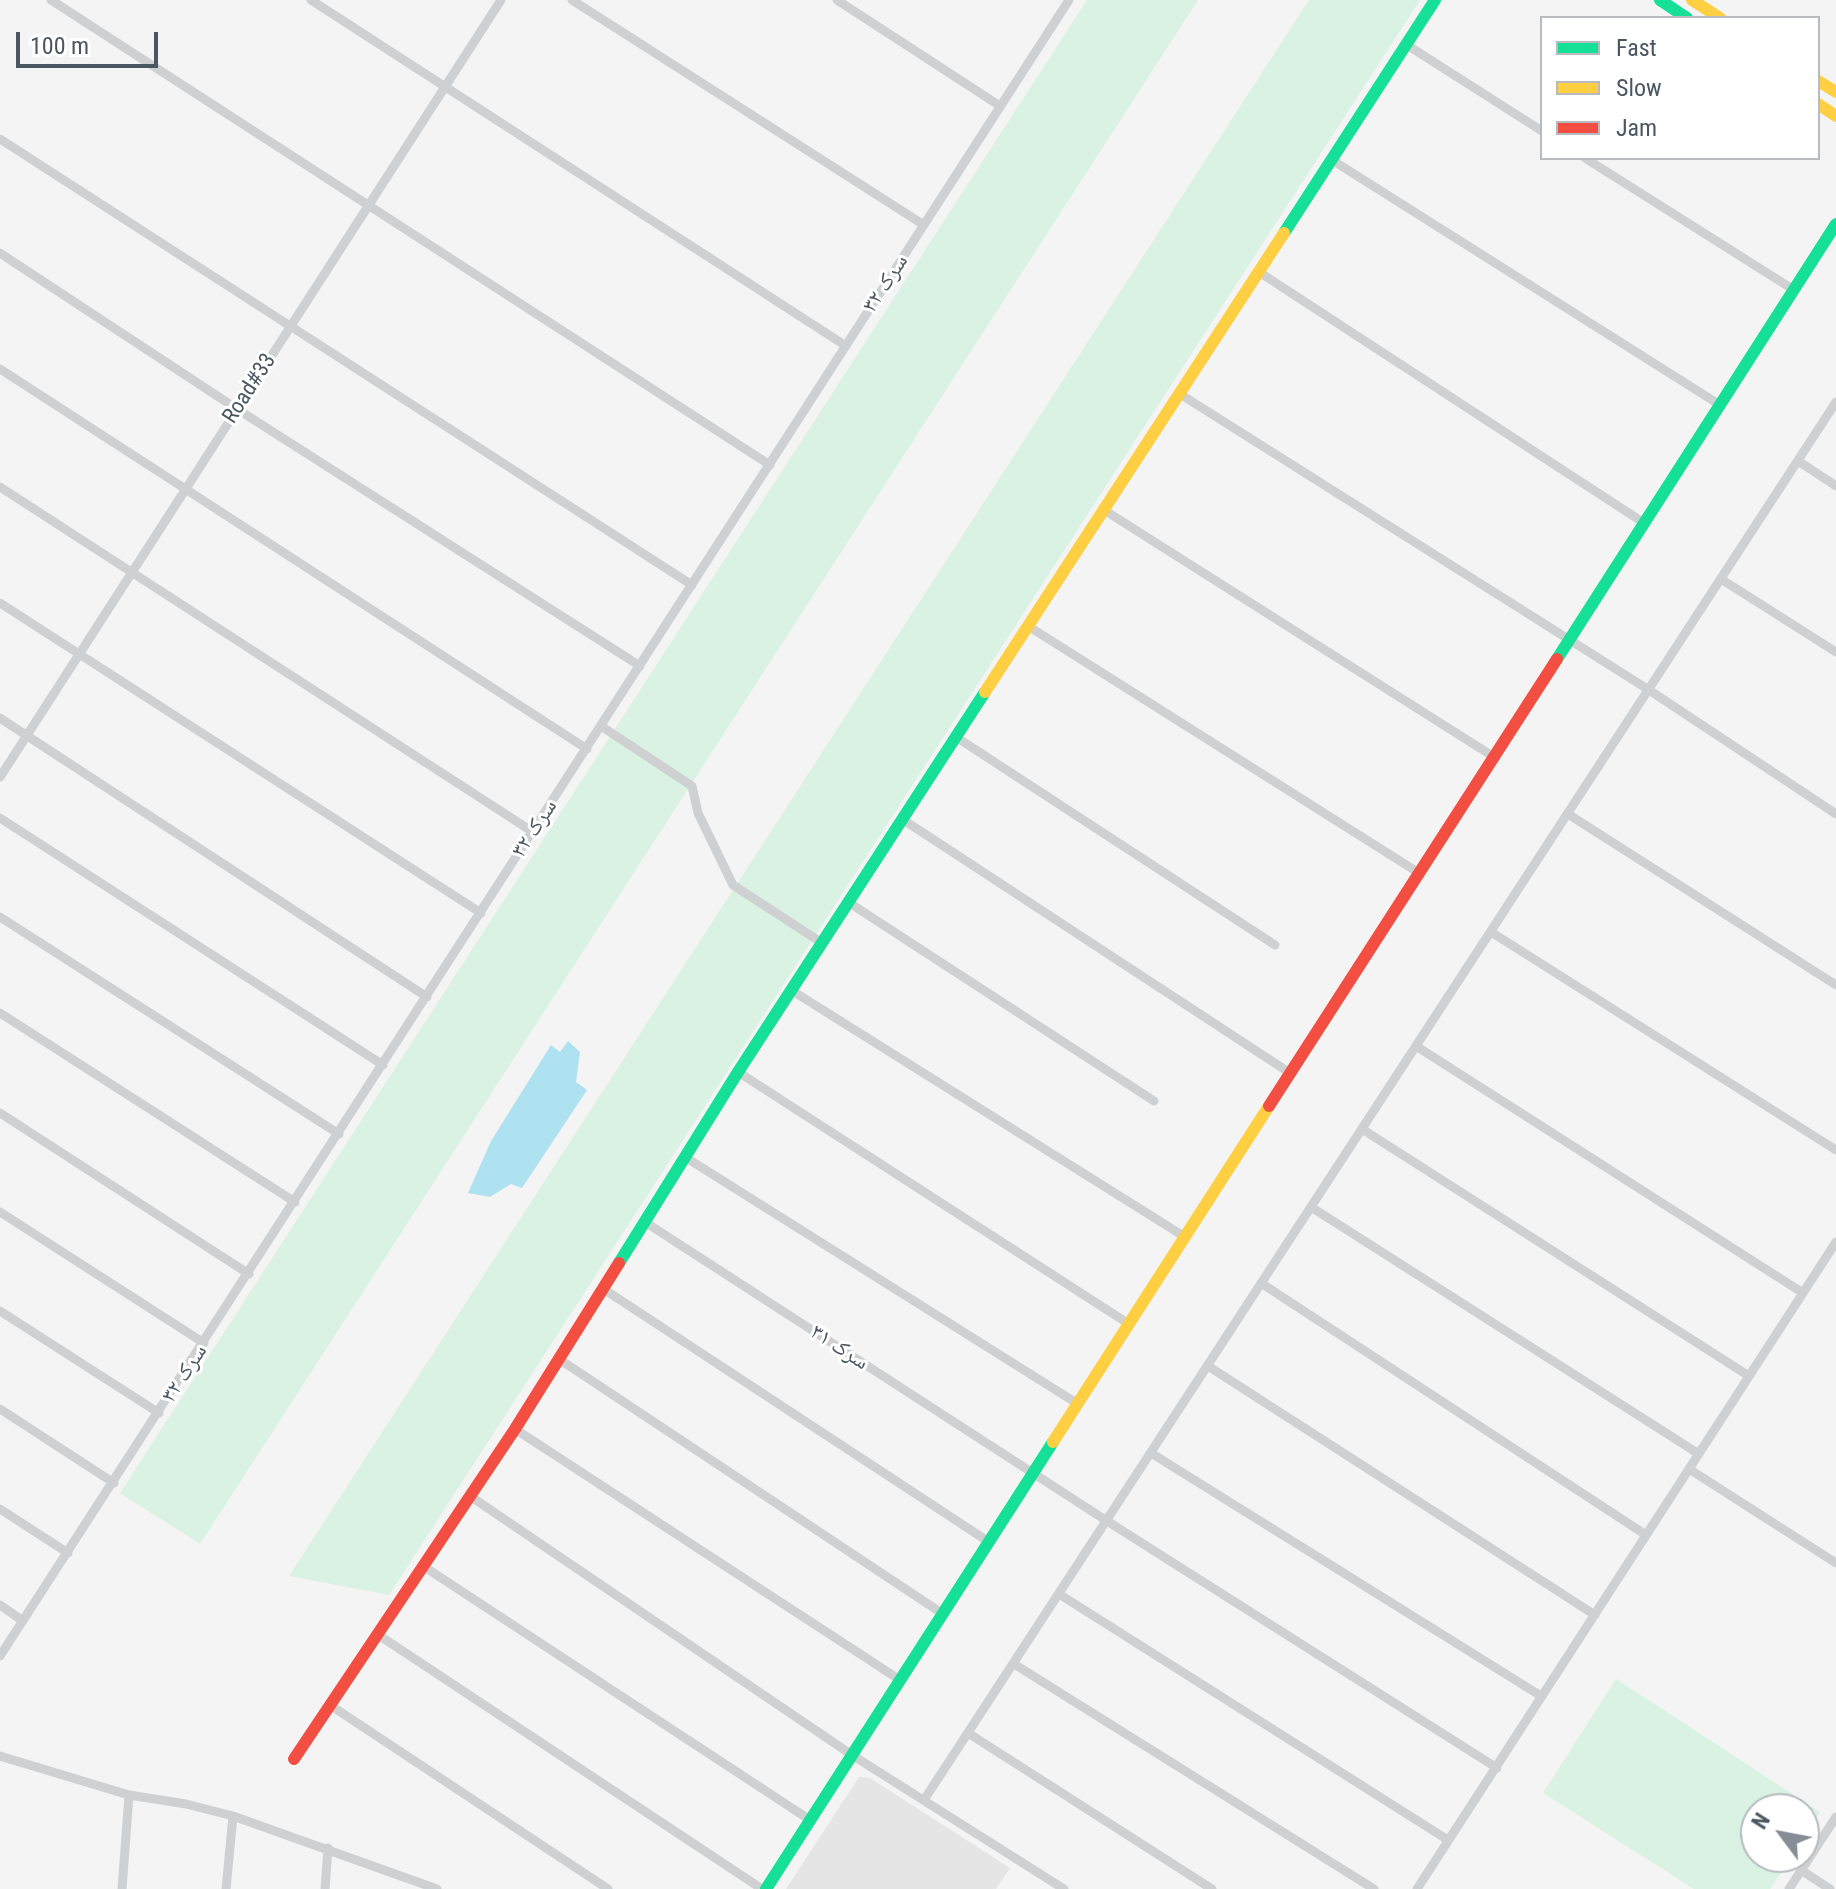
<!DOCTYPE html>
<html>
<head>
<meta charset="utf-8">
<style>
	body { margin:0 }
	#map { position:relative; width:1836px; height:1889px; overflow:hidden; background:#f4f4f4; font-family:"Roboto Condensed",sans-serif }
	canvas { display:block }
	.legend { position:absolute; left:1540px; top:16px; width:280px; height:144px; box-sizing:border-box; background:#fff; border:2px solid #b7bbc0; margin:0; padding:10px 14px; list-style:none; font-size:24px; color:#4a5661 }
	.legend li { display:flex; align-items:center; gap:16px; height:40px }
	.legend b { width:40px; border:2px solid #b7bbc0 }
	.north { position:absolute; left:1740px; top:1793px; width:80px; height:80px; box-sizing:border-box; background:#fff; border:2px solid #b7bbc0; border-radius:50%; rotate:302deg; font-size:22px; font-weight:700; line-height:32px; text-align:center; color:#4a5661 }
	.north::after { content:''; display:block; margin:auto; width:28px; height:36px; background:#868d94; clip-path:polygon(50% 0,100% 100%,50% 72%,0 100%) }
	.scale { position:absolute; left:16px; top:32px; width:142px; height:36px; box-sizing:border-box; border:4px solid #4a5661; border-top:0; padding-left:10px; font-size:24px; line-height:28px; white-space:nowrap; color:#4a5661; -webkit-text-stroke:6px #fff; paint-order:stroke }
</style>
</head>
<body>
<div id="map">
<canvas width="1836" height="1889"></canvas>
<ul class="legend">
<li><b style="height:10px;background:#16e098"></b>Fast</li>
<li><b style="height:10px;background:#ffcf43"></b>Slow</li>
<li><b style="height:10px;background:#f24e42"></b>Jam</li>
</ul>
<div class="north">N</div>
<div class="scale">100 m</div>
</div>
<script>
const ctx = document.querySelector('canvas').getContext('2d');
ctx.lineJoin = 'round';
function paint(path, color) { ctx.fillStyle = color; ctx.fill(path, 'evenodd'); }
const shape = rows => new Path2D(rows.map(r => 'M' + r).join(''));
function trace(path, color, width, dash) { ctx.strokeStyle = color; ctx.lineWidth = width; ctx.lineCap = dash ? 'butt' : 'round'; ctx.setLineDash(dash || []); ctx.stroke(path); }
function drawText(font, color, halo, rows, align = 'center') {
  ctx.font = font + ' "Roboto Condensed","Noto Naskh Arabic",sans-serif'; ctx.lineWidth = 6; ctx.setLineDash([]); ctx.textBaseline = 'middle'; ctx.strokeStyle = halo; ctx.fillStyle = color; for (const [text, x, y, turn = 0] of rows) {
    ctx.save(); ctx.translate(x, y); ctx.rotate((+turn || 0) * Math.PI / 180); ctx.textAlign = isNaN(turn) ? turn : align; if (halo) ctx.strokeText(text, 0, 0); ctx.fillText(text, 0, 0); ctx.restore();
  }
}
paint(shape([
	[859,1777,870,1778,1010,1868,996,1889,786,1889]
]), '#e6e5e6');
paint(shape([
	[1087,0,1198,0,200,1544,120,1493],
	[1309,0,1420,0,389,1595,289,1576],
	[1616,1679,1820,1812,1804,1837,1804,1809,1756,1809,1756,1857,1791,1857,1770,1889,1694,1889,1543,1793]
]), '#d9f2e3');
paint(shape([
	[568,1041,580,1052,576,1082,587,1090,522,1188,511,1184,490,1197,468,1193,491,1141,551,1045,560,1052]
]), '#aee2f0');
trace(shape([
	[51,0,770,465],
	[311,0,846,346],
	[572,0,924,225],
	[837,0,1000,106],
	[1407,45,1542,131],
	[0,139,692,585],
	[1585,158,1794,290],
	[1332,160,1720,405],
	[0,253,237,409,640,666],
	[1259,272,1644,523],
	[0,369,587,749],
	[1180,394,1649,690,1836,814],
	[1798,461,1836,486],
	[0,487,533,832],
	[1104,510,1494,757],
	[1721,579,1836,652],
	[0,603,481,913],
	[1028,626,1419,873],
	[0,718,427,997],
	[601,726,692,786,698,813,733,885,822,943],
	[956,737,1275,945],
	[0,777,501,0],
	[1568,814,1836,985],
	[0,818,383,1065],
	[902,819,1290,1073],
	[848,902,1154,1101],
	[0,917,339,1134],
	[1491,932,1836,1150],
	[791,990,1185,1237],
	[0,1013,295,1202],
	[1416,1046,1803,1293],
	[738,1072,1129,1324],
	[0,1113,249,1274],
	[1362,1129,1749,1376],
	[685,1157,1078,1404],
	[1311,1207,1699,1454],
	[0,1212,204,1343],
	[645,1222,1107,1521,1497,1768],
	[1261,1283,1646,1535],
	[602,1288,989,1542],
	[0,1311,159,1413],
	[559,1359,943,1614],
	[1208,1366,1595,1615],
	[0,1409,114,1483],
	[515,1429,900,1680],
	[1151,1453,1541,1696],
	[1689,1469,1836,1563],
	[470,1496,852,1755,1064,1889],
	[0,1509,68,1553],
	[423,1566,810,1820],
	[1059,1594,1448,1840],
	[0,1605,23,1621],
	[377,1634,762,1889],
	[0,1656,1069,0],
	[1014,1664,1374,1889],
	[330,1705,608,1889],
	[968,1733,1212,1889],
	[0,1756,129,1795,186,1804,233,1816,437,1889],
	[924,1800,1836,402],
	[1801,1870,1830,1889],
	[122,1889,129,1795],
	[226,1889,233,1816],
	[325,1889,328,1848],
	[1417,1889,1836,1242],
	[1789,1889,1836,1817]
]), '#ced0d2', 9);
trace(shape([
	[1660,0,1687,18],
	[1284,233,1435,0],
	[1557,659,1836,224],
	[619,1263,738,1072,985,692],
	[766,1889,1053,1442]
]), '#16e098', 12);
trace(shape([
	[1692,0,1720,18],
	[1818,81,1836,92],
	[1818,104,1836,116],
	[985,692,1284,233],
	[1053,1442,1269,1106]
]), '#ffcf43', 12);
trace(shape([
	[1269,1106,1557,659],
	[294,1759,515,1429,619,1263]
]), '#f24e42', 12);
drawText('22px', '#4a5661', '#fff', [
	["سرک ۳۲",886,284,-57],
	["Road#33",250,389,-57],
	["سرک ۳۲",535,829,-57],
	["سرک ۳۱",839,1348,33],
	["سرک ۳۲",185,1374,-57]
]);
</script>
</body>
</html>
